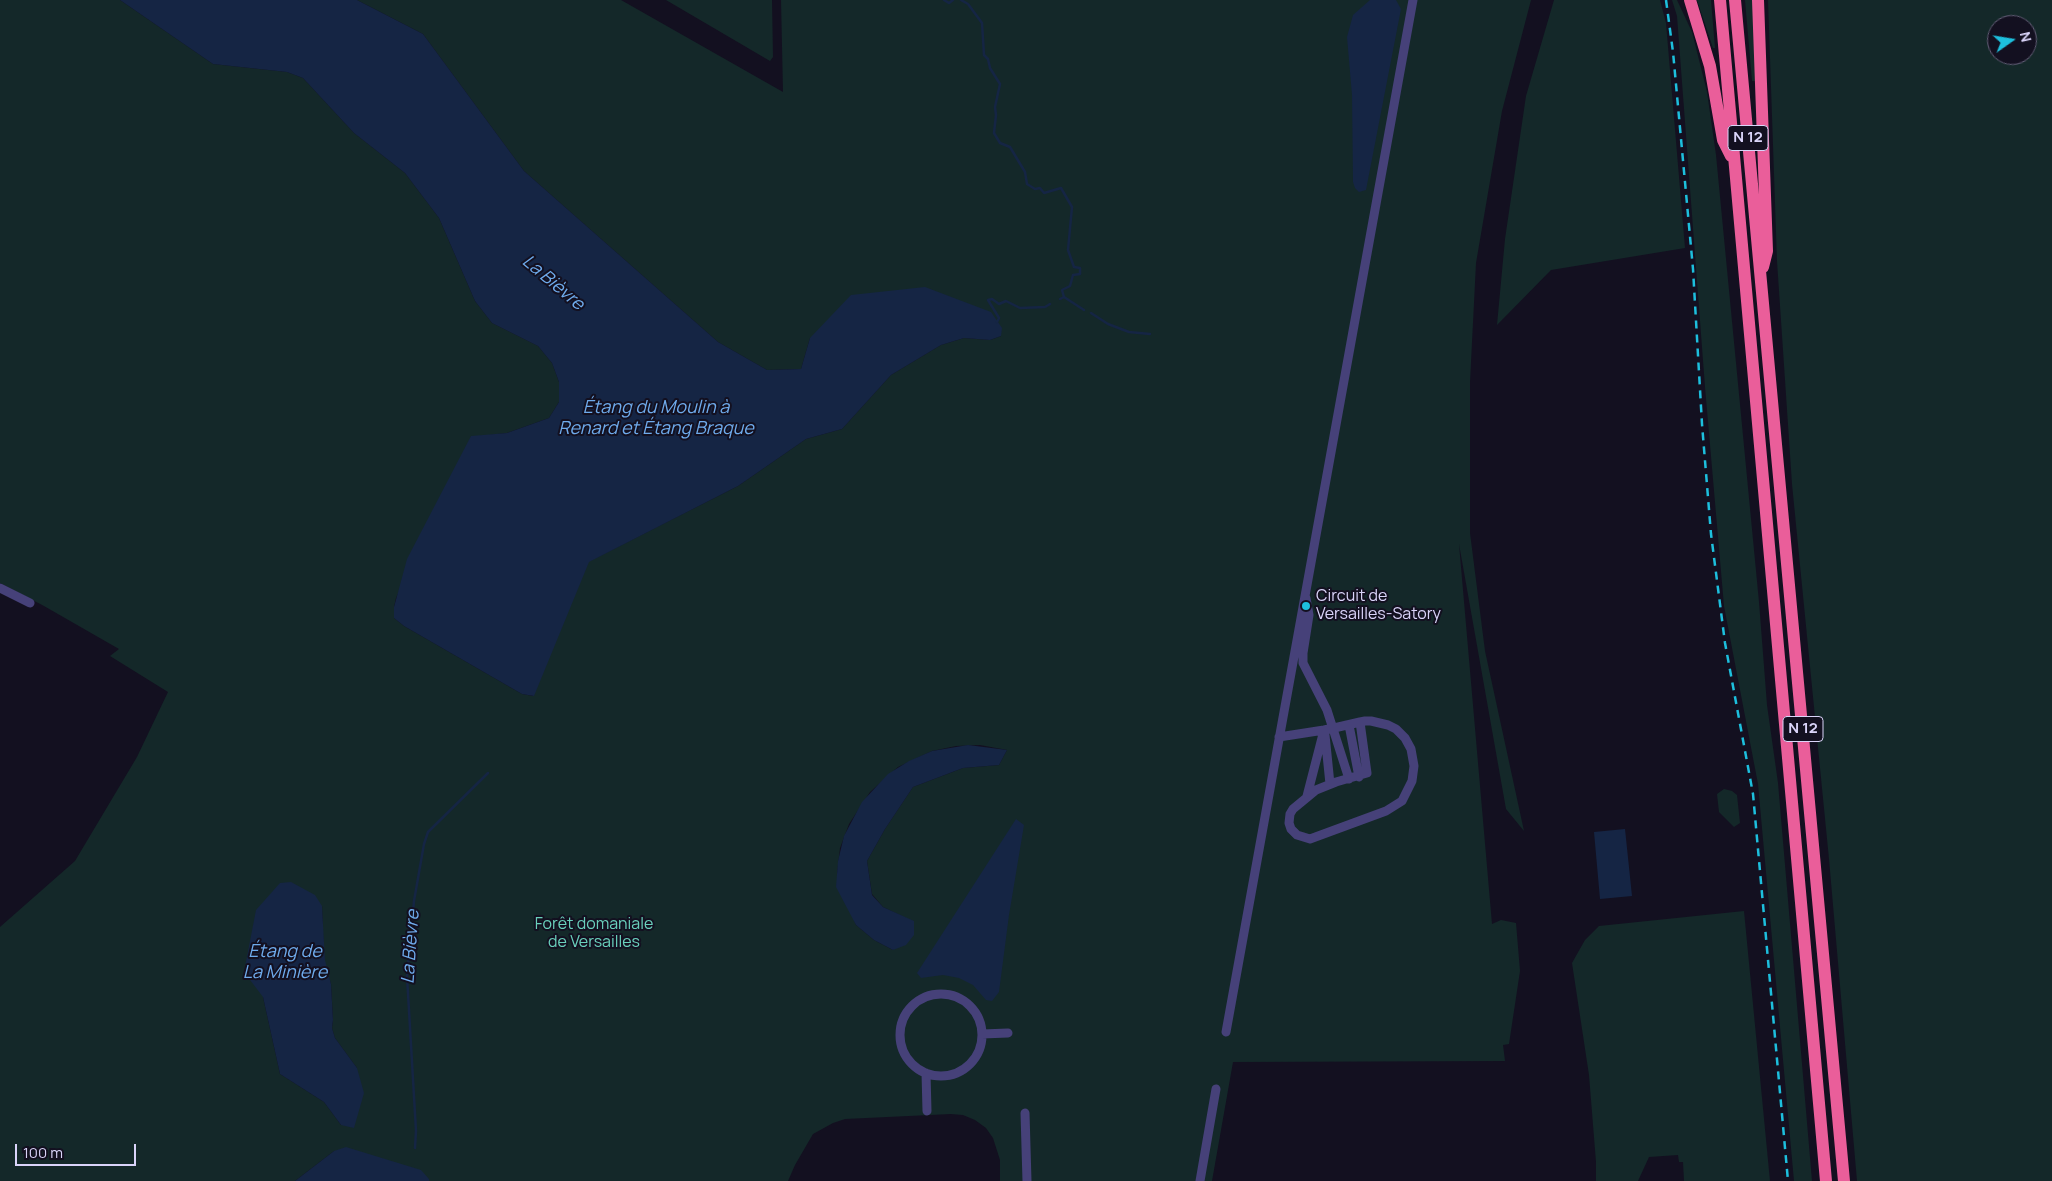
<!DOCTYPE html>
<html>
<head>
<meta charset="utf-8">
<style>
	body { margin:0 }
	#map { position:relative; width:2052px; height:1181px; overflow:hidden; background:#131020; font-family:Manrope,sans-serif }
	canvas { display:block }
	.north { position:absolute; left:1987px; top:15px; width:50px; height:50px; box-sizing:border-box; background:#131020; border:1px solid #635e77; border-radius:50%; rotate:77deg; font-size:14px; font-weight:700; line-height:20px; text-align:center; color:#dad4f9 }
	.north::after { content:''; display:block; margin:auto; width:18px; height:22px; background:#1dbfdd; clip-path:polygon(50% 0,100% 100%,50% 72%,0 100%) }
	.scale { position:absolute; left:15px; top:1144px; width:121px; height:22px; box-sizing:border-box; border:2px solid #dad4f9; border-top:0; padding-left:6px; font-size:15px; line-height:18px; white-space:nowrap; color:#dad4f9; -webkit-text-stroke:4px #131020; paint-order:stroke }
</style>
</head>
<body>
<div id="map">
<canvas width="2052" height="1181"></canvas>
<div class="north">N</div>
<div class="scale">100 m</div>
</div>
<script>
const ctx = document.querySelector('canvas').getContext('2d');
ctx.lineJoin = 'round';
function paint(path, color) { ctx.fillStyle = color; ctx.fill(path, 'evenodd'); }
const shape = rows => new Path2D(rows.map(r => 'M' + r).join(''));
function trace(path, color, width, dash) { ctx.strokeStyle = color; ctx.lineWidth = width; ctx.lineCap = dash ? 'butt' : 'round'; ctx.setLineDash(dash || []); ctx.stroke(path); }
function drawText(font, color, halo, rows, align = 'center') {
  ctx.font = font + ' Manrope,sans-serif'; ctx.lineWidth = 4; ctx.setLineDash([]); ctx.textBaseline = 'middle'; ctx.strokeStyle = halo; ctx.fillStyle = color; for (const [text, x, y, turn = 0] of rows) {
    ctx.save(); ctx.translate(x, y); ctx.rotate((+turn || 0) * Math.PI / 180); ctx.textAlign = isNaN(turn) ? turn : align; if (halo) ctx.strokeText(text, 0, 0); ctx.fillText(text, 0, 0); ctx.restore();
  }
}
paint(shape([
	[0,0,120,0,213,64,287,72,303,78,354,133,405,173,439,218,475,301,492,323,538,346,552,363,559,382,559,402,549,418,507,433,471,437,396,598,394,607,394,618,404,626,522,694,533,696,588,562,738,486,806,439,842,429,891,375,941,345,964,338,990,340,1001,336,810,338,801,369,767,370,718,342,524,171,423,34,357,0,621,0,783,92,781,0,1531,0,1502,111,1476,263,1470,382,1470,533,1485,651,1524,831,1506,809,1459,544,1492,924,1501,920,1516,923,1520,971,1509,1044,1503,1045,1505,1061,1233,1062,1212,1181,1000,1181,1000,1160,993,1138,986,1128,975,1120,963,1115,951,1114,845,1119,833,1123,813,1134,795,1165,788,1181,429,1181,429,1179,334,1151,295,1181,0,1181,0,927,75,861,137,757,168,692,110,656,119,649,44,606,0,583],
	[980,745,1007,750,999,765,963,768,913,787,885,829,867,861,872,894,883,907,914,922,893,950,874,940,856,925,837,874,840,848,849,824,870,792,898,767,932,751,956,746],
	[322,906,324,960,331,984,333,1020,332,1028,335,1038,357,1068,341,1125,324,1102,280,1074,263,997],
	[666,0,772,0,773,57,770,61],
	[1554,0,1660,0,1666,23,1685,248,1551,270,1497,325,1505,239,1526,96],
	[1672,0,1677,0,1692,32,1707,92,1716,155,1759,602,1767,705,1778,783,1812,1181,1794,1181,1758,784,1724,606,1705,387,1677,16],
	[1697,0,1711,0,1715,48,1713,48],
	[1745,0,1753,0,1756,81,1752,81],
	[1768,0,2052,0,2052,1181,1857,1181,1829,859,1792,484,1777,261],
	[1997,25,2027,25,2027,55,1997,55],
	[1724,789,1732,791,1737,795,1740,823,1734,827,1719,812,1717,794],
	[1744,911,1770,1181,1684,1181,1683,1162,1679,1162,1678,1155,1649,1157,1638,1181,1596,1181,1596,1162,1589,1075,1572,963,1585,940,1599,926]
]), '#142829');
paint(shape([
	[120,0,357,0,423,34,524,171,718,342,767,370,801,369,810,338,851,295,925,287,991,312,1002,328,1001,336,990,340,964,338,941,345,891,375,842,429,806,439,738,486,589,562,534,696,522,694,404,626,394,618,394,607,407,559,471,436,507,433,549,418,559,402,559,382,552,363,538,346,492,323,475,301,439,218,405,173,354,133,303,78,287,72,213,64],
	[1370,0,1396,0,1401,9,1366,190,1359,192,1355,188,1353,182,1352,95,1347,37,1353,15],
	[968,745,1007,750,999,765,963,768,913,787,885,829,867,861,872,895,883,907,914,921,914,935,906,945,893,950,874,940,856,925,836,887,838,861,844,836,862,802,888,774,909,761,932,751],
	[1016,819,1024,825,1009,915,999,992,992,1001,986,1000,973,985,959,978,943,975,921,978,917,973],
	[1625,829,1632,896,1600,899,1594,832],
	[291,882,315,895,322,906,325,960,331,984,333,1020,332,1028,335,1038,357,1068,364,1093,354,1128,341,1125,324,1102,280,1074,263,997,244,972,256,910,280,883],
	[346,1147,421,1170,429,1179,429,1181,295,1181,334,1151]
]), '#152544');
trace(shape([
	[944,0,949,3,953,0],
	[961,0,968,4,982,23,984,55,988,59,990,68,1000,84,995,107,996,115,994,133,1000,143,1010,147,1025,172,1027,184,1035,189,1040,188,1044,193,1061,188,1072,207,1068,250,1074,267,1080,268,1080,274,1073,275,1070,286,1062,290,1064,297,1060,299],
	[1064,297,1084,310],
	[1091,313,1108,324,1129,332,1150,334],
	[997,322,999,318,988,300,992,299,999,304,1006,301,1020,308,1045,307,1050,304],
	[415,1148,416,1131,407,976,414,901,424,844,428,832,488,773]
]), '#152544', 2.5);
trace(shape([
	[0,588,30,603],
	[1306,598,1309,615,1303,653,1303,663,1327,710,1349,779],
	[1349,725,1359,777],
	[1325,735,1330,784],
	[1279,737,1324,730,1334,728,1360,722,1365,721,1371,721,1388,725,1396,729,1405,738,1411,749,1414,766,1412,781,1402,801,1386,811,1310,839,1297,835,1291,829,1289,823,1290,814,1293,809,1316,790,1336,782,1367,773,1360,722],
	[1307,796,1324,730],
	'900 1035a41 41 0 1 1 82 0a41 41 0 1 1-82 0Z',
	[1226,1032,1413,0],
	[982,1034,1008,1033],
	[926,1073,927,1111],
	[1025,1113,1027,1181],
	[1200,1181,1216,1089]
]), '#464179', 9);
trace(shape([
	[1690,0,1710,66,1723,140,1731,156],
	[1720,0,1826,1181],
	[1735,0,1844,1181],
	[1758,0,1767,251,1763,267]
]), '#ea5e9a', 12);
trace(shape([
	[1666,0,1673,52,1693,269,1702,424,1711,534,1725,643,1753,794,1788,1181]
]), '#1dbfdd', 2.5, [8, 6]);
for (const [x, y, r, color] of [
	[1306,606,5,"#1dbfdd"]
]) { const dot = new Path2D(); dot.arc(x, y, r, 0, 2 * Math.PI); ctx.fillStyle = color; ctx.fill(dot); trace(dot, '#131020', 2); }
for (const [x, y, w] of [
	[1748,138,40],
	[1803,729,40]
]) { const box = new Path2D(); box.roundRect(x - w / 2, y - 12.5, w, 25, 4); ctx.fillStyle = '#131020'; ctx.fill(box); trace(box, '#dad4f9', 1); }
drawText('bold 15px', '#dad4f9', null, [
	["N 12",1748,138],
	["N 12",1803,729]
]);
drawText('16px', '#dad4f9', '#131020', [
	["Circuit de",1316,597],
	["Versailles-Satory",1316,615]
], 'left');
drawText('16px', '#6ad0bc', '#131020', [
	["Forêt domaniale",594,925],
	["de Versailles",594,943]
]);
drawText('italic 18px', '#6fabec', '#131020', [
	["La Bièvre",553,283,40],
	["Étang du Moulin à",656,408],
	["Renard et Étang Braque",656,429],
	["La Bièvre",411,947,-86],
	["Étang de",285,952],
	["La Minière",285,973]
]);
</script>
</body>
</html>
